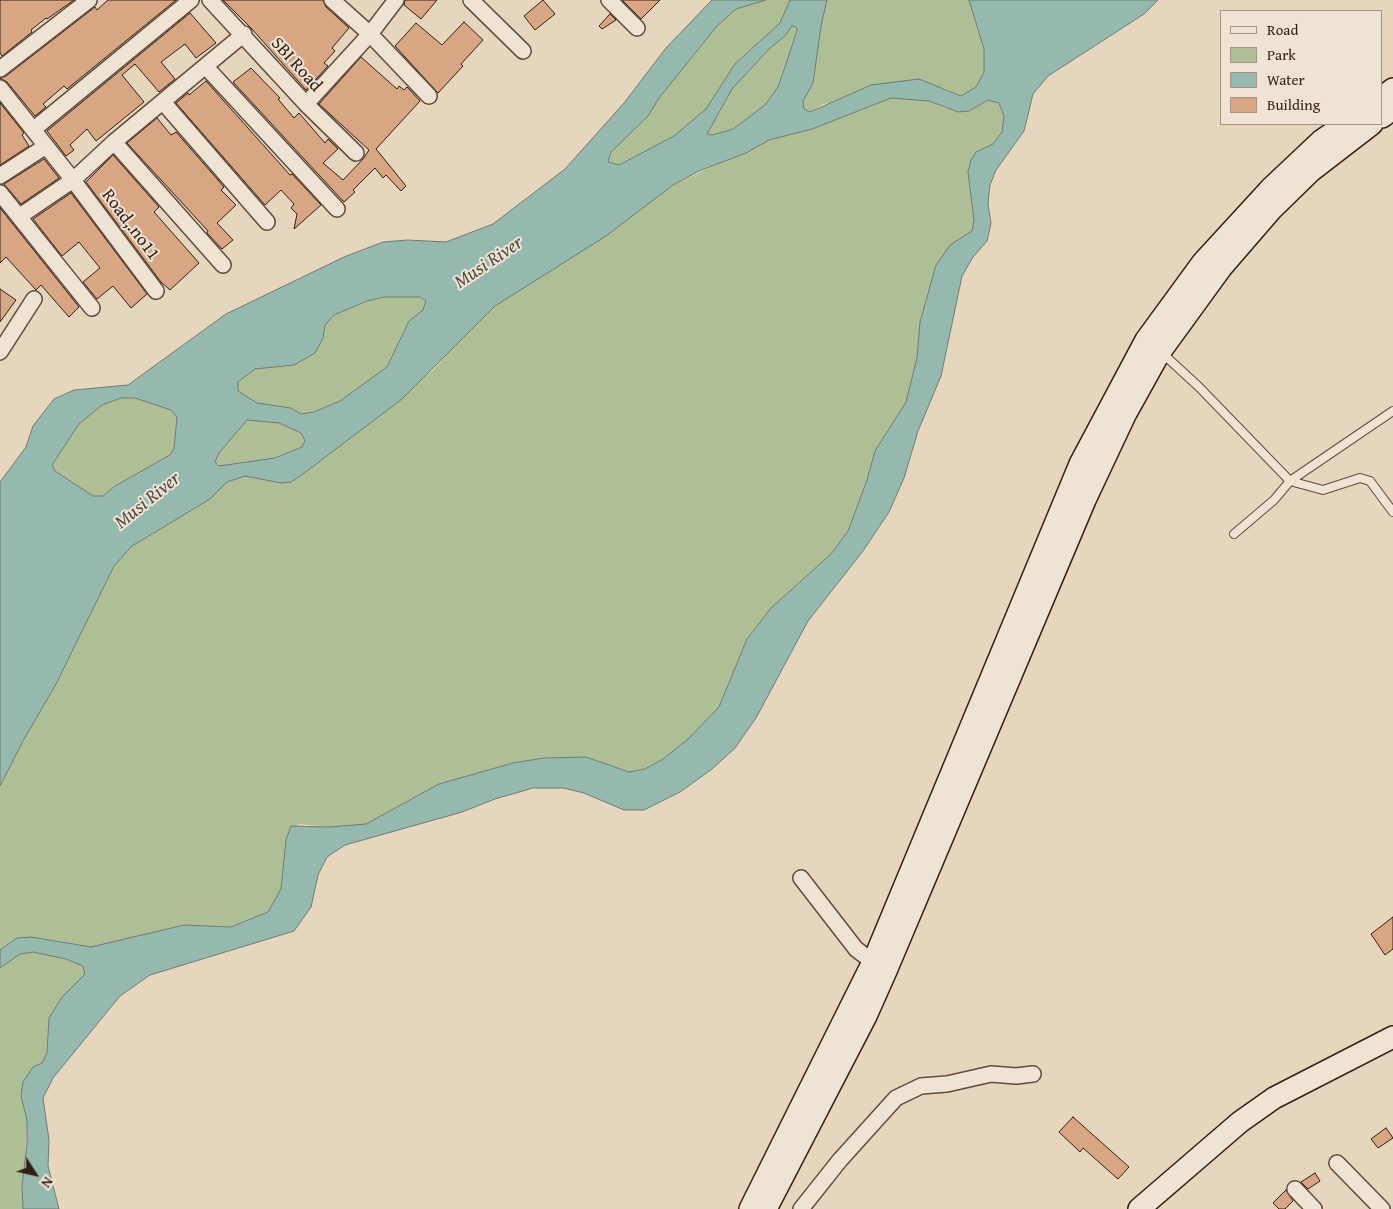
<!DOCTYPE html>
<html>
<head>
<meta charset="utf-8">
<style>
	body { margin:0 }
	#map { position:relative; width:1393px; height:1209px; overflow:hidden; background:#e6d6bd; font-family:"Gentium Book Plus",serif }
	canvas { display:block }
	.legend { position:absolute; left:1220px; top:10px; width:162px; height:115px; box-sizing:border-box; background:#efe4d4; border:1px solid #a49487; margin:0; padding:6px 9px; list-style:none; font-size:15px; color:#341d13 }
	.legend li { display:flex; align-items:center; gap:10px; height:25px }
	.legend b { width:25px; border:1px solid #a49487 }
	.north { position:absolute; left:10px; top:1149px; width:50px; height:50px; -webkit-text-stroke:4px #efe4d4; paint-order:stroke; rotate:125deg; font-size:14px; font-weight:700; line-height:20px; text-align:center; color:#341d13 }
	.north::after { content:''; display:block; margin:auto; width:18px; height:22px; background:#341d13; clip-path:polygon(50% 0,100% 100%,50% 72%,0 100%) }
</style>
</head>
<body>
<div id="map">
<canvas width="1393" height="1209"></canvas>
<ul class="legend">
<li><b style="height:6px;background:#efe4d4"></b>Road</li>
<li><b style="height:14px;background:#aebf96"></b>Park</li>
<li><b style="height:14px;background:#96b9af"></b>Water</li>
<li><b style="height:14px;background:#d9a684"></b>Building</li>
</ul>
<div class="north">N</div>
</div>
<script>
const ctx = document.querySelector('canvas').getContext('2d');
ctx.lineJoin = 'round';
function paint(path, color) { ctx.fillStyle = color; ctx.fill(path, 'evenodd'); }
const shape = rows => new Path2D(rows.map(r => 'M' + r).join(''));
function trace(path, color, width, dash) { ctx.strokeStyle = color; ctx.lineWidth = width; ctx.lineCap = dash ? 'butt' : 'round'; ctx.setLineDash(dash || []); ctx.stroke(path); }
function drawText(font, color, halo, rows, align = 'center') {
  ctx.font = font + ' "Gentium Book Plus",serif'; ctx.lineWidth = 4; ctx.setLineDash([]); ctx.textBaseline = 'middle'; ctx.strokeStyle = halo; ctx.fillStyle = color; for (const [text, x, y, turn = 0] of rows) {
    ctx.save(); ctx.translate(x, y); ctx.rotate((+turn || 0) * Math.PI / 180); ctx.textAlign = isNaN(turn) ? turn : align; if (halo) ctx.strokeText(text, 0, 0); ctx.fillText(text, 0, 0); ctx.restore();
  }
}
paint(shape([
	[766,0,790,0,780,23,735,64,706,109,674,136,619,165,607,162,610,152,648,116,659,98,717,26,736,9],
	[827,0,969,0,984,49,984,72,976,87,961,96,944,88,823,104,810,112,804,110,803,101,813,83,821,26],
	[792,26,797,29,789,55,778,87,765,105,733,129,712,135,707,134,732,89,769,49,785,36],
	[891,98,929,101,944,108,969,111,988,100,999,104,1004,116,1002,132,993,144,976,152,971,160,968,172,974,220,972,231,950,245,936,265,920,322,917,358,906,402,875,451,867,480,848,531,831,554,771,608,747,639,719,707,688,739,663,759,645,769,629,772,586,757,544,758,513,763,439,784,366,824,330,827,298,824,286,840,281,889,268,912,231,927,184,925,91,947,31,937,18,938,0,950,0,786,23,741,56,684,114,566,132,546,210,499,227,482,245,476,281,483,303,474,433,370,476,323,495,306,558,266,673,185,769,140,812,129],
	[384,297,420,297,426,301,423,310,409,321,387,367,340,401,314,412,301,414,291,408,257,403,238,391,238,383,255,369,294,365,323,338,325,325,334,315,367,301],
	[121,398,135,398,171,410,177,417,174,448,170,455,115,486,103,496,93,496,55,471,52,465,79,424,102,405],
	[247,420,279,423,301,433,305,441,302,447,275,458,219,467,215,462,219,453],
	[33,952,66,959,84,966,85,975,62,997,49,1018,47,1053,42,1063,33,1067,21,1096,27,1120,23,1209,0,1209,0,968,20,954]
]), '#aebf96');
const water = shape([
	[712,0,766,0,736,9,717,26,659,98,648,116,611,152,608,162,619,165,674,136,706,109,735,64,780,23,790,0,827,0,821,26,813,83,803,101,804,109,810,112,871,85,919,79,961,96,976,87,984,72,984,49,969,0,1158,0,1144,14,1048,76,1033,94,1024,131,996,170,990,185,988,204,991,223,987,241,973,257,962,276,941,376,918,431,904,478,889,512,863,551,808,621,756,718,735,748,712,769,680,792,644,810,624,810,584,793,563,788,533,788,495,799,462,812,345,845,327,857,318,875,311,907,294,931,150,975,120,996,53,1078,43,1098,49,1140,48,1166,59,1209,23,1209,22,1186,27,1144,27,1120,21,1096,23,1082,33,1067,42,1063,47,1053,49,1018,62,997,85,974,83,966,66,959,33,952,20,954,0,968,0,950,17,938,31,937,91,947,184,925,231,927,268,912,281,889,286,840,291,826,330,827,366,824,439,784,513,763,544,758,586,757,629,772,645,769,663,759,688,739,719,707,747,639,771,608,831,554,848,531,867,480,875,451,906,402,917,358,920,322,936,265,950,245,972,231,974,220,968,172,971,160,976,152,993,144,1002,132,1004,116,999,103,988,100,969,111,958,112,929,101,891,98,812,129,769,140,746,153,699,171,673,185,606,236,495,306,402,399,303,474,291,482,281,483,245,476,227,482,210,499,132,546,114,566,56,684,23,741,0,786,0,482,26,447,33,426,54,399,74,390,128,385,226,314,344,257,383,242,408,240,446,242,493,224,565,169,624,103,666,48,712,0],
	[792,26,796,27,797,30,789,55,778,87,765,105,733,129,712,135,707,134,732,89,769,49,785,36,792,26],
	[384,297,420,297,426,301,423,310,409,321,387,367,340,401,314,412,301,414,291,408,257,403,238,391,238,382,255,369,294,365,315,353,323,338,325,325,334,315,367,301,384,297],
	[121,398,135,398,171,410,177,417,174,448,170,455,115,486,103,496,93,496,55,471,52,465,79,424,102,405,121,398],
	[247,420,279,423,301,433,305,441,302,447,275,458,219,466,215,462,219,453,247,420]
]);
paint(water, '#96b9af');
trace(water, '#6f7b71', 1);
const building = shape([
	[0,0,74,0,47,19,46,18,31,30,32,32,2,56,0,53,0,0],
	[108,0,176,0,67,89,64,86,43,104,46,107,35,116,7,82,0,78,6,76,95,7,97,10,108,0],
	[223,0,323,0,326,7,349,28,332,48,335,51,324,63,328,66,306,90,251,28,223,0],
	[405,0,437,0,421,19,404,5,405,0],
	[543,0,555,14,535,30,524,16,543,0],
	[660,0,641,19,623,1,623,0,660,0],
	[190,13,216,43,196,58,185,44,161,62,175,79,159,92,135,64,122,75,144,102,96,141,87,129,70,145,74,150,66,156,47,131,190,13],
	[610,14,616,20,602,29,599,26,610,14],
	[464,22,483,40,461,64,463,66,438,93,395,46,416,23,442,45,464,22],
	[361,57,397,89,399,86,404,90,407,87,420,101,376,149,406,186,401,191,386,175,383,178,375,168,353,190,355,192,344,202,233,82,251,68,280,98,278,99,294,118,299,113,325,143,328,139,338,149,323,163,343,180,363,159,369,150,319,104,361,57],
	[206,81,290,175,292,174,321,205,294,229,297,214,291,208,294,204,281,190,265,205,176,103,188,93,189,95,206,81],
	[0,103,24,133,22,135,29,146,0,165,0,103],
	[157,118,171,135,176,132,224,187,221,190,236,205,217,223,233,240,222,249,207,233,208,231,127,143,157,118],
	[113,155,159,207,154,212,199,263,170,290,161,282,86,182,113,155],
	[44,159,59,178,21,204,4,184,44,159],
	[71,193,147,294,131,308,113,286,97,299,83,282,100,268,79,242,62,256,33,219,71,193],
	[0,208,79,307,69,317,41,285,36,290,6,257,0,263,0,208],
	[0,289,16,300,0,322,0,289],
	[1393,917,1393,949,1385,955,1371,934,1393,917],
	[1073,1117,1129,1167,1118,1179,1083,1148,1080,1152,1059,1132,1073,1117],
	[1386,1128,1393,1138,1378,1148,1371,1139,1386,1128],
	[1315,1173,1320,1181,1308,1189,1301,1182,1315,1173],
	[1286,1190,1293,1201,1285,1209,1279,1209,1273,1203,1286,1190]
]);
paint(building, '#d9a684');
trace(building, '#341d13', 1);
const lane = shape([
	[1161,352,1199,387,1290,481,1323,490,1360,478,1370,481,1393,512],
	[1234,534,1274,500,1290,481,1393,411]
]);
const street = shape([
	[210,0,306,104,356,153],
	[332,0,370,34,429,96],
	[471,0,523,51],
	[609,0,637,28],
	[206,67,337,209],
	[0,69,89,0],
	[0,88,73,180,156,291],
	[163,102,267,222],
	[306,104,370,34,396,0],
	[34,129,191,0],
	[114,142,223,265],
	[0,176,46,146],
	[0,193,92,308],
	[20,216,73,180,114,142,244,34],
	[0,352,34,299],
	[801,878,856,949,881,968],
	[1337,1163,1382,1209],
	[1295,1189,1314,1209],
	[801,1209,840,1160,896,1098,921,1086,947,1084,991,1074,1016,1076,1033,1074]
]);
const secondary = shape([
	[1382,97,1393,89],
	[1382,117,1393,109],
	[750,1209,873,962,1080,464,1146,340,1203,262,1270,189,1322,140,1345,124],
	[766,1209,866,1016,886,971,1085,500,1125,415,1160,352,1221,268,1272,209,1311,171,1372,124],
	[1139,1209,1240,1122,1274,1098,1393,1037]
]);
trace(lane, '#604b3e', 10);
trace(street, '#604b3e', 18);
trace(secondary, '#341d13', 24);
trace(lane, '#efe4d4', 8);
trace(street, '#efe4d4', 15);
trace(secondary, '#efe4d4', 21);
drawText('18px', '#341d13', '#efe4d4', [
	["SBI Road",296,65,48],
	["Road,.no11",130,225,53]
]);
drawText('italic 19px', '#514c42', '#efe4d4', [
	["Musi River",489,263,-34],
	["Musi River",148,501,-39]
]);
</script>
</body>
</html>
